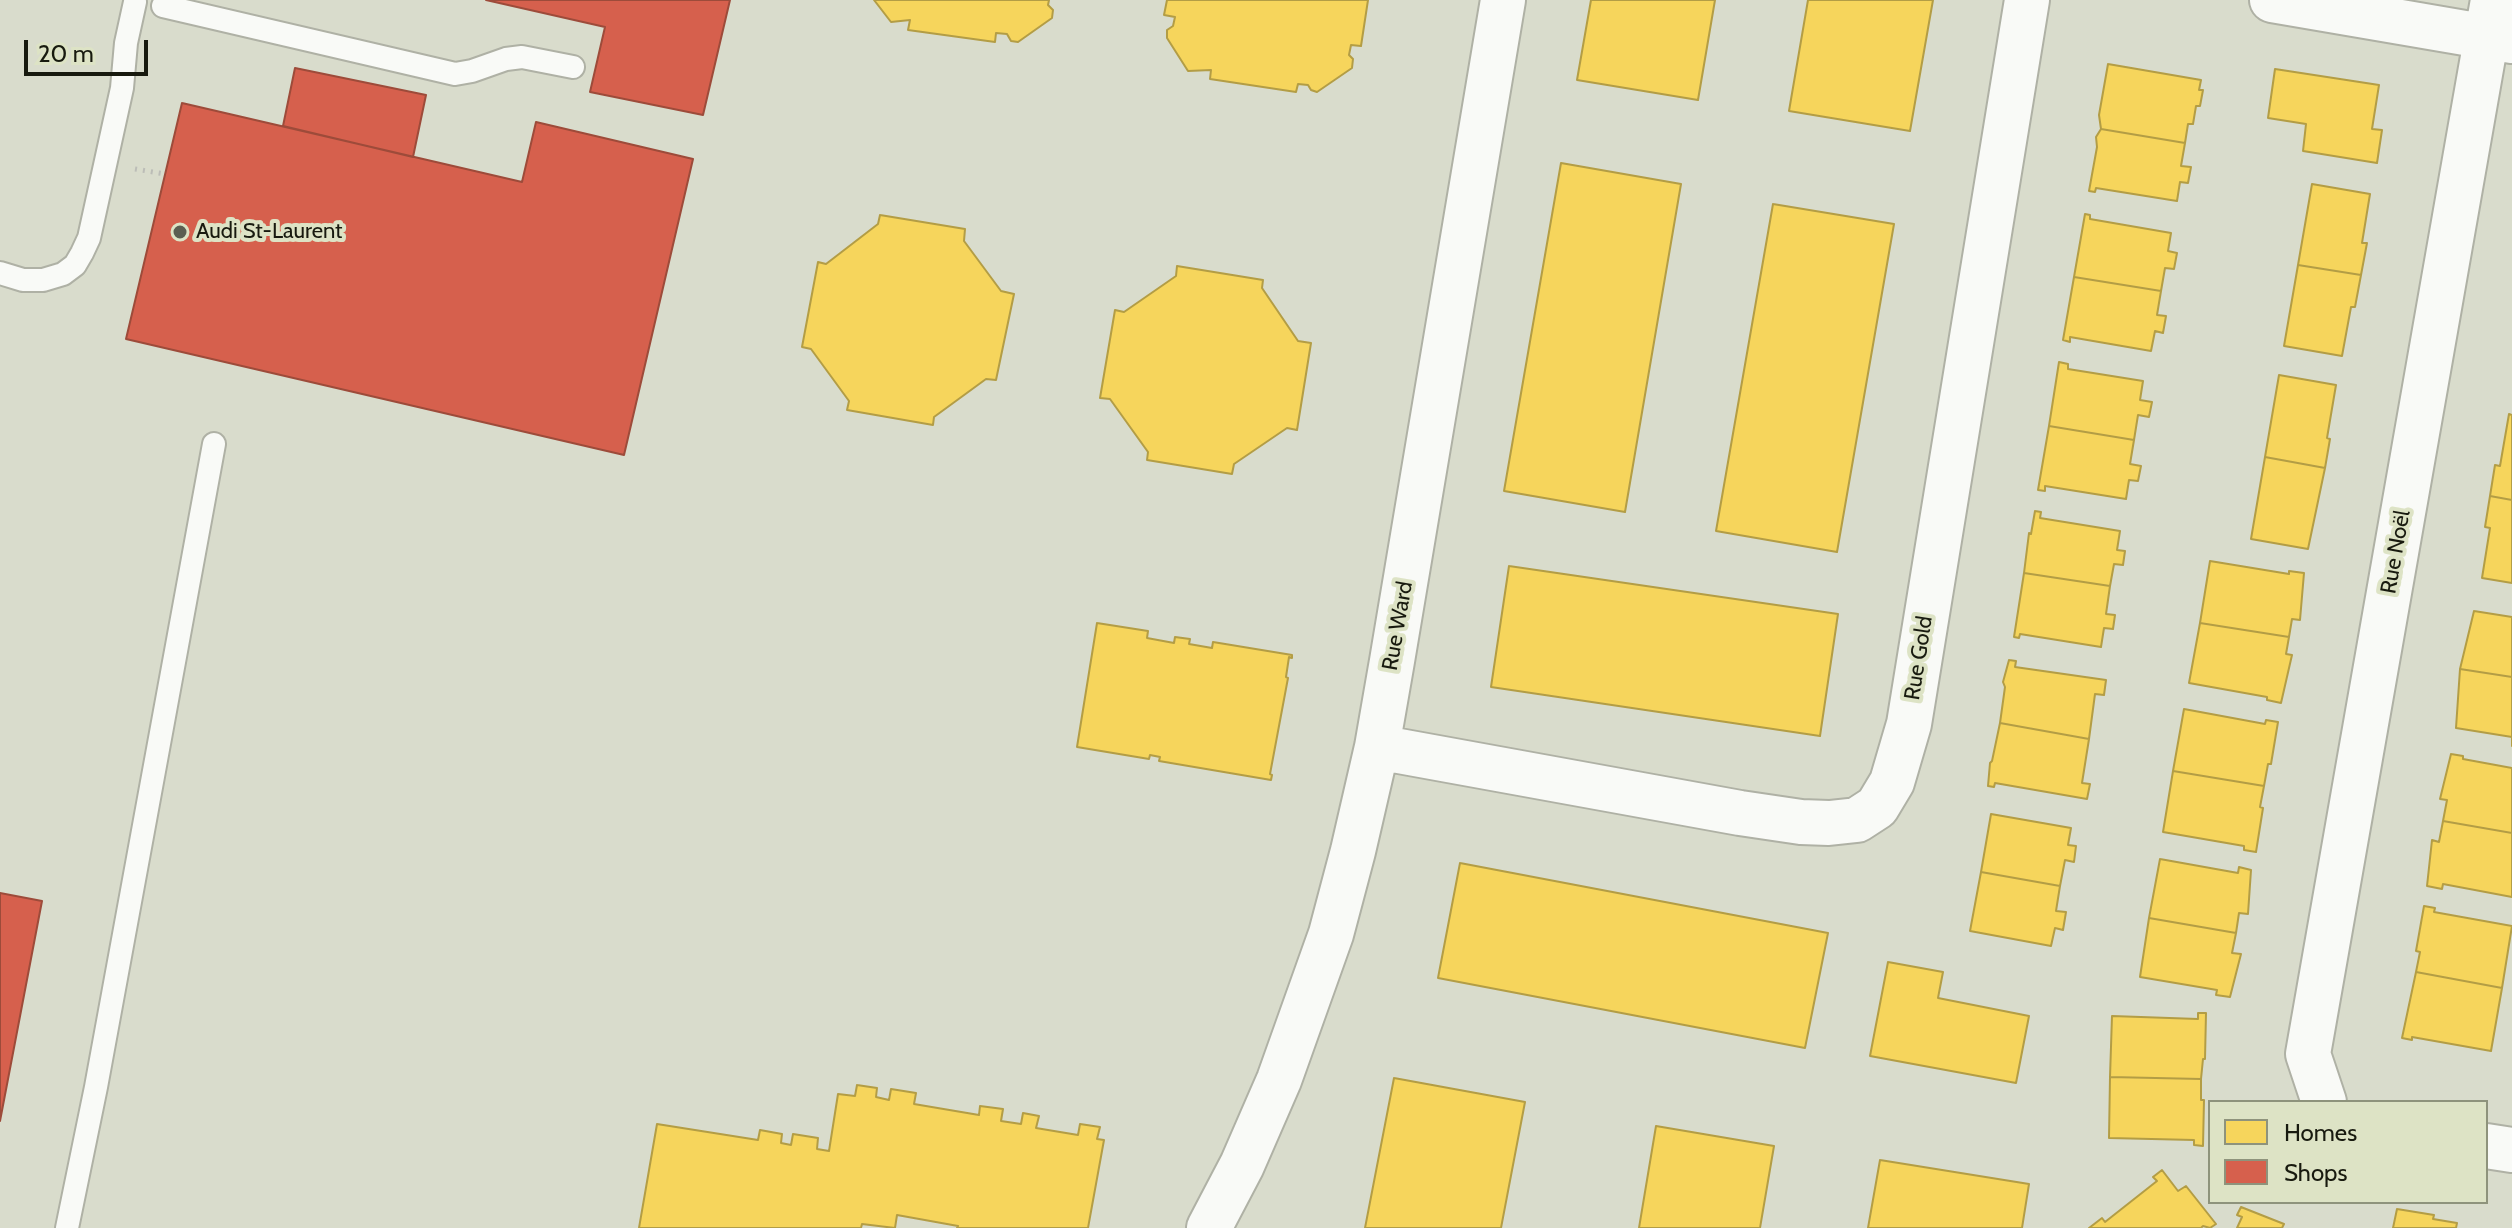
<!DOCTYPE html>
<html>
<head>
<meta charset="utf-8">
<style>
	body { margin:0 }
	#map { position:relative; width:2512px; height:1228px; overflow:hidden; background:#d9dccc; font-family:Cabin,sans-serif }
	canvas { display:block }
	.legend { position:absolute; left:2208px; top:1100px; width:280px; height:104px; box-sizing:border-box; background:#dde3c5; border:2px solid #8e937c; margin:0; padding:10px 14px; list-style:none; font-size:24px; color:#181a0f }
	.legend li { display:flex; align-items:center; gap:16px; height:40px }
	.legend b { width:40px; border:2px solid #8e937c }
	.scale { position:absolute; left:24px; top:40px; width:124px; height:36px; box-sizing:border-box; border:4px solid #181a0f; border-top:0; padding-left:10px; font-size:24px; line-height:28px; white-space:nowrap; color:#181a0f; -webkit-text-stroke:6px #dde3c5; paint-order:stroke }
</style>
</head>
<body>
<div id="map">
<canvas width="2512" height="1228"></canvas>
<ul class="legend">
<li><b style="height:22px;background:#f6d55c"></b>Homes</li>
<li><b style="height:22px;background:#d6604d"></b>Shops</li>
</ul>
<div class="scale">20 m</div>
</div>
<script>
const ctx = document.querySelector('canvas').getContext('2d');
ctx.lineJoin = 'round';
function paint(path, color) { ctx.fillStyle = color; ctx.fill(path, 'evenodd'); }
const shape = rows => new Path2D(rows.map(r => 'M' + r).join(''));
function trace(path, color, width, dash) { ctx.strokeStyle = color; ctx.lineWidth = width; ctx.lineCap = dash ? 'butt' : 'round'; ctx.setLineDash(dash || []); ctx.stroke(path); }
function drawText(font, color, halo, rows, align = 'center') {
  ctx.font = font + ' Cabin,sans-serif'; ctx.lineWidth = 8; ctx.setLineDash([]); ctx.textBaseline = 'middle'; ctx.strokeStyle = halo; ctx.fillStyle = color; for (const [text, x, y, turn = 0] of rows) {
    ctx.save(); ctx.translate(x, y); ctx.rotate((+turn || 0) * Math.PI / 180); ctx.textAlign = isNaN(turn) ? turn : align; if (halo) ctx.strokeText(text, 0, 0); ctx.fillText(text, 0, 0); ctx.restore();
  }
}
const homes = shape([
	[874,0,1049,0,1048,5,1053,10,1052,18,1018,42,1011,41,1007,34,996,33,995,42,908,30,910,20,891,22,874,0],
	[1167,0,1368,0,1361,46,1351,45,1349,55,1353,59,1352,68,1317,92,1311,90,1308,85,1298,84,1296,92,1210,79,1211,70,1188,71,1167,38,1167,30,1173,26,1175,17,1164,15,1167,0],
	[1591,0,1715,0,1698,100,1577,80,1591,0],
	[1808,0,1933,0,1910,131,1789,111,1808,0],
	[2108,64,2201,80,2199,90,2203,90,2200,106,2196,106,2193,124,2188,124,2185,143,2101,129,2099,115,2108,64],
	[2275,69,2379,85,2372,129,2382,130,2377,163,2303,151,2306,124,2268,118,2275,69],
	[2101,129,2185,143,2181,166,2191,167,2188,183,2180,182,2177,201,2096,188,2095,192,2089,191,2097,147,2096,137,2101,129],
	[1561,163,1681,184,1625,512,1504,491,1561,163],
	[2312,184,2370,194,2362,243,2367,243,2361,275,2298,265,2312,184],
	[1773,204,1894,224,1837,552,1716,531,1773,204],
	[2085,214,2090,215,2090,219,2171,233,2168,251,2177,253,2174,269,2165,268,2161,291,2074,277,2085,214],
	[880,215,965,229,964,241,1001,291,1014,294,996,380,986,379,934,417,933,425,847,410,849,401,811,349,802,347,818,262,826,264,878,224,880,215],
	[2298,265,2361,275,2355,307,2351,307,2342,356,2284,346,2298,265],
	[1177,266,1263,280,1262,288,1298,341,1311,343,1297,430,1287,428,1234,464,1232,474,1147,460,1148,452,1110,399,1100,398,1115,310,1124,312,1176,276,1177,266],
	[2074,277,2161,291,2157,315,2166,316,2163,333,2155,331,2151,351,2070,337,2070,342,2063,340,2074,277],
	[2059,362,2068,364,2068,369,2143,381,2140,400,2152,402,2149,417,2138,415,2134,440,2049,426,2059,362],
	[2279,375,2336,385,2327,438,2330,439,2325,468,2265,457,2279,375],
	[2509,414,2512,415,2512,500,2490,496,2495,465,2500,466,2509,414],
	[2049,426,2134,440,2130,464,2141,466,2138,481,2129,480,2126,499,2045,486,2045,491,2038,490,2049,426],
	[2265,457,2325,468,2308,549,2251,539,2265,457],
	[2490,496,2512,500,2512,583,2482,578,2490,528,2485,527,2490,496],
	[2035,511,2041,512,2040,518,2120,531,2117,550,2125,551,2123,565,2114,564,2110,586,2024,573,2029,533,2031,534,2035,511],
	[2210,561,2289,574,2289,571,2304,573,2300,620,2292,619,2289,637,2200,623,2210,561],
	[1509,566,1838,614,1820,736,1491,687,1509,566],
	[2024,573,2110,586,2106,614,2115,615,2113,629,2104,628,2101,647,2020,634,2019,638,2014,637,2024,573],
	[2474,611,2512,617,2512,677,2460,669,2474,611],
	[1097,623,1148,631,1147,638,1174,643,1175,637,1190,639,1189,644,1212,648,1213,642,1292,655,1292,658,1289,657,1286,677,1288,678,1270,774,1272,775,1271,780,1159,761,1160,757,1150,755,1149,759,1077,747,1097,623],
	[2200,623,2289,637,2286,654,2292,655,2281,703,2267,700,2267,697,2189,683,2200,623],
	[2009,660,2016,661,2015,667,2106,680,2104,695,2095,694,2089,739,2000,723,2005,687,2003,682,2009,660],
	[2460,669,2512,677,2512,746,2512,737,2456,728,2460,669],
	[2184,709,2265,724,2266,720,2278,722,2271,764,2268,764,2264,786,2173,771,2184,709],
	[2000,723,2089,739,2082,783,2090,784,2087,799,1995,783,1994,787,1988,786,1990,763,1992,761,2000,723],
	[2451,754,2463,756,2463,759,2512,768,2512,833,2443,821,2447,800,2440,799,2451,754],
	[2173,771,2264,786,2260,807,2263,808,2256,852,2244,850,2244,846,2163,832,2173,771],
	[1991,814,2071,828,2068,845,2076,846,2074,862,2065,860,2060,886,1981,872,1991,814],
	[2443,821,2512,833,2512,897,2443,884,2442,889,2427,886,2432,840,2439,842,2443,821],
	[2160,859,2238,873,2239,867,2251,870,2248,914,2239,913,2236,933,2149,918,2160,859],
	[1460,863,1828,933,1805,1048,1438,978,1460,863],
	[1981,872,2060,886,2056,911,2066,912,2063,930,2055,928,2051,946,1970,931,1981,872],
	[2424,906,2435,908,2434,912,2512,926,2502,988,2416,972,2420,952,2416,951,2424,906],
	[2149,918,2236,933,2232,953,2241,954,2230,997,2216,995,2217,990,2140,977,2149,918],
	[1888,962,1943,972,1938,998,2029,1016,2016,1083,1870,1056,1888,962],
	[2416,972,2502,988,2491,1051,2412,1037,2412,1040,2402,1038,2416,972],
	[2198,1013,2206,1013,2205,1059,2203,1059,2201,1079,2110,1077,2112,1016,2198,1019,2198,1013],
	[2110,1077,2201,1079,2201,1100,2204,1100,2203,1146,2194,1145,2194,1140,2109,1138,2110,1077],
	[1394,1078,1525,1102,1501,1228,1365,1228,1394,1078],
	[857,1085,877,1088,876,1097,889,1100,891,1089,916,1093,914,1104,979,1115,980,1106,1003,1109,1001,1121,1021,1124,1023,1113,1039,1116,1036,1128,1078,1135,1080,1124,1100,1127,1097,1139,1104,1140,1088,1228,957,1228,958,1226,897,1215,895,1228,862,1224,861,1228,639,1228,657,1124,758,1140,760,1130,782,1134,781,1143,791,1145,793,1134,818,1138,817,1149,829,1151,838,1094,855,1096,857,1085],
	[1656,1126,1774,1146,1760,1228,1639,1228,1656,1126],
	[1880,1160,2029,1184,2022,1228,1868,1228,1880,1160],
	[2162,1170,2178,1191,2186,1186,2216,1224,2210,1228,2203,1226,2201,1228,2089,1228,2102,1218,2105,1222,2157,1181,2153,1177,2162,1170],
	[2241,1207,2284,1224,2282,1228,2237,1228,2242,1217,2237,1215,2241,1207],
	[2397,1209,2434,1215,2433,1219,2457,1223,2456,1228,2393,1228,2397,1209]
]);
paint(homes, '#f6d55c');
trace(homes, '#b39d45', 2);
const shops = shape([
	[486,0,730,0,703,115,590,92,605,27,486,0],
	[295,68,426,95,413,157,283,126,295,68],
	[182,103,522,182,536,122,693,159,624,455,126,339,182,103],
	[0,893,42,901,0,1121,0,893]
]);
paint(shops, '#d6604d');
trace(shops, '#9d4b3a', 2);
const service = shape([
	[163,6,455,74,472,71,506,59,522,57,573,67],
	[0,273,23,280,43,280,63,274,75,265,82,253,89,238,122,88,126,43,135,2],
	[67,1228,96,1087,214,444]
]);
const minor = shape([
	[2272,0,2512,41],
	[1377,747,1740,813,1801,822,1829,823,1857,820,1877,807,1892,782,1909,724,2027,0],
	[2324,1102,2308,1054,2493,0],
	[2486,1146,2512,1150],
	[1209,1228,1242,1165,1279,1080,1331,934,1353,851,1377,747,1392,661,1503,0]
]);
trace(service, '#afb1a5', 26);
trace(minor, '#afb1a5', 48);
trace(shape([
	[135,169,165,174]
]), '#bcbdb7', 5, [2, 6]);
trace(service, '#f9faf7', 22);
trace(minor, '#f9faf7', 44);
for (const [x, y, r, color] of [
	[180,232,8,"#5c5e51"]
]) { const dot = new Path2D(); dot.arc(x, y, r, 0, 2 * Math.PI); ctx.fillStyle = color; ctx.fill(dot); trace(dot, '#dde3c5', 3); }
drawText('22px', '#181a0f', '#dde3c5', [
	["Audi St-Laurent",196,232]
], 'left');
drawText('22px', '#181a0f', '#dde3c5', [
	["Rue Noël",2396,552,-80],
	["Rue Ward",1398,626,-80],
	["Rue Gold",1919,658,-81]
]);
</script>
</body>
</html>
